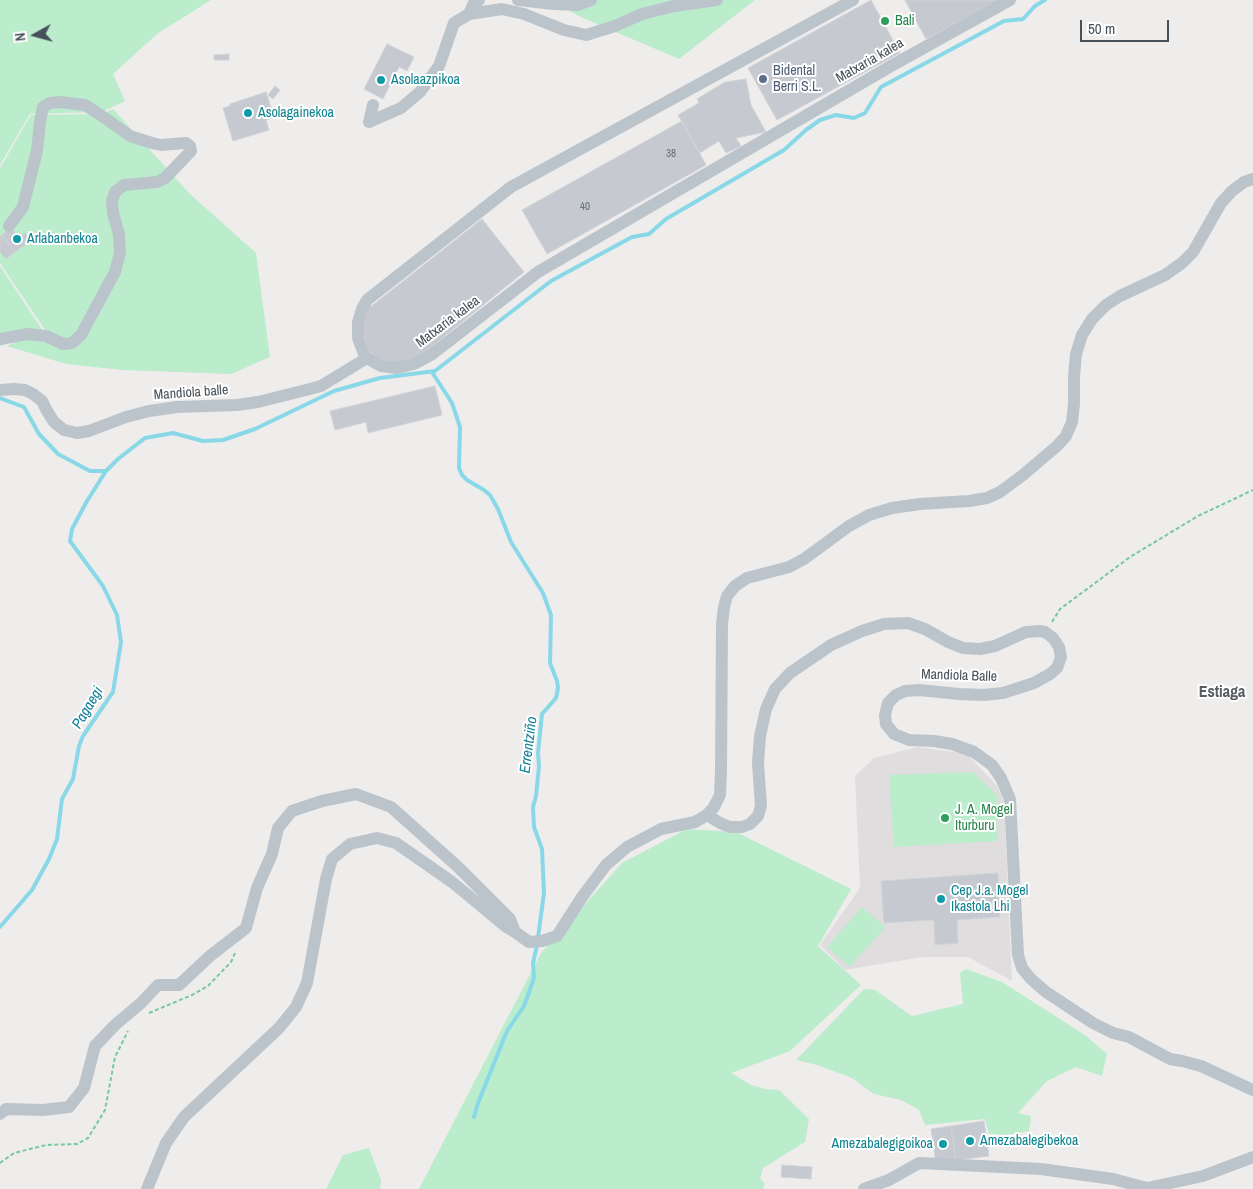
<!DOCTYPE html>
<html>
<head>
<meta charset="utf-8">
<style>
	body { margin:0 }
	#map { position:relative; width:1253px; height:1189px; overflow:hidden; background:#efecec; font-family:"Archivo Narrow",sans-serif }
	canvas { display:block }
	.north { position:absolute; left:10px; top:10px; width:50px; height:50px; -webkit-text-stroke:4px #fff; paint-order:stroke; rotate:263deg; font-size:14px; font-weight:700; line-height:20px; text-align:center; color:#455059 }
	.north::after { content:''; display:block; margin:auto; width:18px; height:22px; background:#455059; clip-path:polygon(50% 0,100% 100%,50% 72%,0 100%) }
	.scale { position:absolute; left:1080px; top:20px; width:89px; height:22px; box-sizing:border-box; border:2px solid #455059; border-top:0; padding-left:6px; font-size:15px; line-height:18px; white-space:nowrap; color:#455059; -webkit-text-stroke:4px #fff; paint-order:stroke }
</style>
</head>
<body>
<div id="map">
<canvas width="1253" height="1189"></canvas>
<div class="north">N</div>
<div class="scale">50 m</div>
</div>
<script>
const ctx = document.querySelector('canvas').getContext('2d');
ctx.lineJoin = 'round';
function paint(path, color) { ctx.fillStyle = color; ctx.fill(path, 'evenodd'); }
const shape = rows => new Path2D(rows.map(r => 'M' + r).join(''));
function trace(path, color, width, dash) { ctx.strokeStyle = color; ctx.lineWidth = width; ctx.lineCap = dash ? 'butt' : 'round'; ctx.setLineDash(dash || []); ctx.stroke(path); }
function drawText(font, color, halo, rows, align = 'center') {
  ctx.font = font + ' "Archivo Narrow",sans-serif'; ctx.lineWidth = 4; ctx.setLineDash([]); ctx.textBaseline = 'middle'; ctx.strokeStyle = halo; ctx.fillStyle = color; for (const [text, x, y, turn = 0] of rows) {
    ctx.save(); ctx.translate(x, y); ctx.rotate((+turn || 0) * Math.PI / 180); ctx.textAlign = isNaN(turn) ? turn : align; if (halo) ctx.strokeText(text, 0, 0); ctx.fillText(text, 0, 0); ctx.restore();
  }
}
paint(shape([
	[918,747,967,754,997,786,1004,800,1012,981,968,957,923,957,845,970,820,945,860,888,855,776,874,758]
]), '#e0ddde');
paint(shape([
	[0,0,211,0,157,34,113,74,125,101,102,112,30,114,0,165],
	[548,0,755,0,679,59,583,18],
	[113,109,190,194,256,253,270,357,231,374,122,370,66,364,7,346,32,335,0,346,0,266,43,331,45,330,0,263,0,168,31,115,102,114],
	[973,772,997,795,998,841,894,847,889,775],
	[687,829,736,832,851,889,818,946,861,985,790,1051,731,1073,751,1085,765,1089,779,1090,809,1119,805,1142,763,1168,760,1178,765,1184,763,1189,419,1189,541,953,622,863],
	[862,907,885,927,850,967,827,947],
	[966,969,1002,982,1085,1035,1107,1054,1102,1076,1076,1067,1047,1081,1018,1113,1031,1116,1029,1131,1006,1135,989,1134,985,1119,925,1125,919,1110,901,1100,874,1094,852,1078,817,1065,796,1060,864,989,875,990,912,1016,963,1004,960,973],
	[369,1148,381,1180,380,1189,326,1189,343,1155]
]), '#bbeccc');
trace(shape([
	[432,372,452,403,460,427,459,468,462,475,467,480,484,490,490,495,498,509,511,542,543,593,551,615,550,663,557,681,558,688,556,698,542,714,538,753,539,766,536,796,533,807,534,827,542,849,544,893,537,945,533,963,534,978,524,1006,507,1031,478,1103,474,1117],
	[0,398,24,407,39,434,58,454,90,471,106,471,118,459,145,438,173,433,203,441,223,440,255,429,334,391,380,378,435,371,551,281,632,237,649,234,666,219,784,150,806,130,820,120,836,115,854,118,865,113,881,87,1004,21,1023,19,1035,6,1045,0],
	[0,927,32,890,49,859,57,839,62,799,73,779,79,746,83,736,113,692,121,642,117,615,103,586,70,541,72,529,87,501,106,471]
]), '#89d8e8', 4);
const building = shape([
	[871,0,900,53,777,120,748,68,871,0],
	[905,0,999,0,926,39,905,0],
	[387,44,414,57,407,71,399,67,383,99,364,89,387,44],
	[229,54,229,60,214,60,214,55,229,54],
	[746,79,751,105,766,132,736,138,741,146,726,153,719,141,700,153,678,115,699,103,697,99,725,82,746,79],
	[275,86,280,90,273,99,268,95,275,86],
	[266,92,274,117,266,120,269,130,233,141,223,108,230,106,230,104,266,92],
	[682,121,706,165,547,254,522,210,682,121],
	[482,219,524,272,425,352,401,364,378,359,372,354,368,349,361,326,369,308,482,219],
	[11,228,19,237,25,233,30,241,15,252,2,235,11,228],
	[2,235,15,252,6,259,0,252,0,236,2,235],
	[435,386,442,415,368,433,366,422,335,430,330,411,435,386],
	[998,873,1000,917,957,920,958,943,935,945,934,920,884,923,881,881,998,873],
	[984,1121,989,1156,956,1160,951,1126,984,1121],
	[951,1126,956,1160,936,1163,931,1129,951,1126],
	[782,1165,812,1167,811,1179,781,1177,782,1165]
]);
paint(building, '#c6c9cf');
trace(building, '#d0d3d8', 1);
trace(shape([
	[1052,622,1060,609,1130,557,1198,516,1253,490],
	[149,1013,192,995,208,986,231,962,235,953],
	[0,1163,14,1153,46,1145,77,1144,88,1138,105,1110,115,1057,128,1031]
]), '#75c99c', 2, [4, 2.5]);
trace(shape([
	[518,0,554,4,578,5,591,0],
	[853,0,511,187,367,300,362,309,358,322,358,338,365,357,381,366,397,368,414,364,431,355,538,272,891,66,1010,0],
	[469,14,474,3,479,0],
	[373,105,369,122,401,108,420,92,439,66,454,23,469,14,502,9,524,14,564,30,586,35,615,26,642,14,674,6,717,0],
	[0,339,27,334,46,336,63,344,72,343,81,335,115,272,120,253,119,234,113,213,112,201,115,192,124,185,157,182,165,178,191,151,190,146,186,143,161,145,152,143,130,136,105,118,85,105,59,102,50,103,43,107,40,122,37,151,23,207,9,226],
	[0,390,14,389,25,390,33,394,42,401,47,411,54,422,64,430,77,433,89,431,126,417,149,411,177,407,237,405,258,402,310,389,321,386,362,361,365,357],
	[707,815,720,823,730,827,742,827,750,824,758,816,761,806,758,763,760,736,766,709,775,689,790,673,831,645,862,631,884,624,908,623,925,629,948,642,963,648,980,649,995,646,1026,632,1040,631,1045,632,1053,638,1059,647,1061,657,1057,668,1050,674,1034,683,1003,693,984,695,959,694,919,690,905,691,896,695,888,703,885,715,886,724,894,734,909,740,934,741,952,744,974,752,992,765,1001,778,1010,799,1018,955,1022,968,1031,979,1046,992,1093,1023,1113,1033,1129,1037,1170,1059,1182,1061,1201,1066,1253,1090],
	[0,1114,6,1109,43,1110,69,1107,84,1088,95,1046,115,1025,141,1003,158,985,179,985,210,956,246,928,257,888,272,854,278,828,292,811,322,801,356,794,391,807,457,866,510,919,515,932],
	[147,1189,166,1143,184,1117,279,1028,296,1007,307,983,326,879,332,859,350,844,377,838,396,843,452,882,505,926,515,932,529,942,542,941,557,936,582,897,606,865,627,847,661,829,695,822,707,815,714,807,720,795,721,772,722,624,724,607,727,596,735,586,747,578,789,567,804,559,849,526,869,515,892,508,920,504,969,501,987,498,1000,492,1023,475,1057,446,1066,436,1072,422,1074,404,1074,377,1076,354,1082,335,1092,319,1106,305,1120,296,1165,275,1182,263,1193,252,1221,203,1232,191,1244,182,1253,179],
	[864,1189,889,1180,919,1163,1041,1169,1113,1179,1147,1188,1203,1176,1253,1157]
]), '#bbc4cb', 12);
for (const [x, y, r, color] of [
	[885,21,5,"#2e9e5b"],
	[763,79,5,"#5c6f8a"],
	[381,80,5,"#0f9aa8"],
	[248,113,5,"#0f9aa8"],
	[17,239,5,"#0f9aa8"],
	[945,818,5,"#2e9e5b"],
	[941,899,5,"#0f9aa8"],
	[970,1141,5,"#0f9aa8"],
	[943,1144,5,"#0f9aa8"]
]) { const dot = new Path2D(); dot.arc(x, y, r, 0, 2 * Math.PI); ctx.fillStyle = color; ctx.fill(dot); trace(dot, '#fff', 2); }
drawText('11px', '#656e76', null, [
	["38",671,154],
	["40",585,207]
]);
drawText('14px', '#27864d', '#fff', [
	["Bali",895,21],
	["J. A. Mogel",955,810],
	["Iturburu",955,826]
], 'left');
drawText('14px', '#455059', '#fff', [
	["Matxaria kalea",870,61,-30],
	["Matxaria kalea",448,322,-37],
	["Mandiola balle",191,393,-4],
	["Mandiola Balle",959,676,2]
]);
drawText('14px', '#4e5e75', '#fff', [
	["Bidental",773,71],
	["Berri S.L.",773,87]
], 'left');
drawText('14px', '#0d838f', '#fff', [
	["Asolaazpikoa",391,80],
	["Asolagainekoa",258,113],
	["Arlabanbekoa",27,239],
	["Cep J.a. Mogel",951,891],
	["Ikastola Lhi",951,907],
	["Amezabalegibekoa",980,1141],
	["Amezabalegigoikoa",933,1144,"right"]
], 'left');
drawText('italic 15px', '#118199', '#fff', [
	["Pagaegi",88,708,-59],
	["Errentziño",529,745,-83]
]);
drawText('bold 16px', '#595d61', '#fff', [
	["Estiaga",1222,693]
]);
</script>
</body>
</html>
